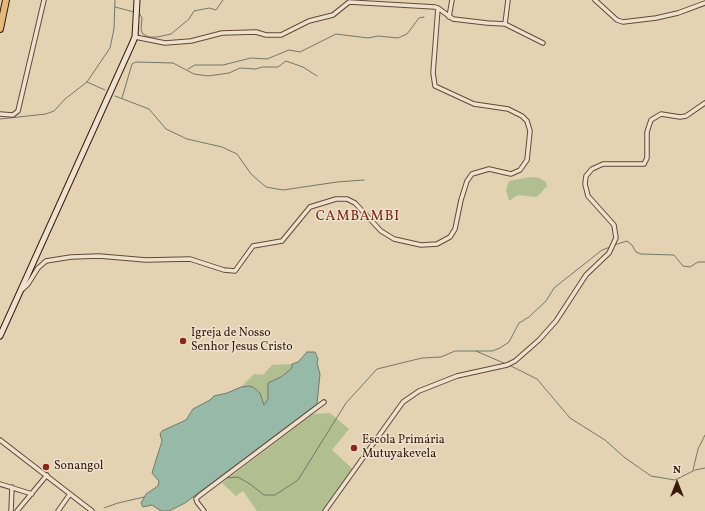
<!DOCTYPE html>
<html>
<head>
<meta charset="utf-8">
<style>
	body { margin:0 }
	#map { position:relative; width:705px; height:511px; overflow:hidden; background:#e4d3b3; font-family:Vollkorn,serif }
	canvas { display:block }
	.north { position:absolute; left:657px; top:463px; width:40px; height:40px; -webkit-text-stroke:3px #ede2ce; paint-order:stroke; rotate:0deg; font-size:11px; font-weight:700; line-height:16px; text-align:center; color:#38190e }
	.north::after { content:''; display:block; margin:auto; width:14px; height:18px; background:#38190e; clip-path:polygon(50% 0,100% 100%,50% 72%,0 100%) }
</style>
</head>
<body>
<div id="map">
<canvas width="705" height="511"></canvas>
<div class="north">N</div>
</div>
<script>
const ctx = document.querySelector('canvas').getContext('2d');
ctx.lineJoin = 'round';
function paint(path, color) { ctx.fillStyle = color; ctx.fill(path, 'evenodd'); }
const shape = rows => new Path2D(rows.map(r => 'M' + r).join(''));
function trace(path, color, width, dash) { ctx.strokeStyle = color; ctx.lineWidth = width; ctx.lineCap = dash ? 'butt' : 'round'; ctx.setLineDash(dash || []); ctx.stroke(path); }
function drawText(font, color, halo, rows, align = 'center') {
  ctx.font = font + ' Vollkorn,serif'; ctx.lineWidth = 3; ctx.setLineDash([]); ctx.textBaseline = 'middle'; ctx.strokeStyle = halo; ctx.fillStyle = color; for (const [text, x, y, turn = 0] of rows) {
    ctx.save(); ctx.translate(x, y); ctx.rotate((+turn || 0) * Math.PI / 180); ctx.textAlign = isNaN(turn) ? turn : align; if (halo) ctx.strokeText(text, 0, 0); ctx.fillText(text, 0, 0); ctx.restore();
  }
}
paint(shape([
	[530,177,539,178,546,182,547,186,540,194,536,197,518,195,509,201,506,190,509,181],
	[292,364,292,368,281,377,269,383,268,399,264,405,260,393,250,386,241,387,254,374,263,375,272,365],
	[330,413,349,429,332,450,354,470,325,511,257,511,243,491,236,496,222,483,313,414]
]), '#b0be90');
const water = shape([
	[307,352,315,352,318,359,317,363,320,374,317,404,185,503,169,511,161,511,152,505,143,507,141,503,146,494,158,486,159,481,152,473,162,441,160,434,162,431,186,420,193,409,210,400,214,396,227,393,241,387,250,386,254,388,260,393,264,405,268,399,268,383,281,377,292,368,292,364,298,362,307,352]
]);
paint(water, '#97b9a7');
trace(water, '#71796a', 1);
trace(shape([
	[115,7,134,12],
	[139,13,142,18,141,30,143,34,149,37,157,37,171,34,189,19,194,11,209,8,216,10,223,0],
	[188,69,195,65,223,65,251,58,267,59,289,50,300,52,336,34,368,38,378,36,398,38,407,34,419,18,424,17],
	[87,82,105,90],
	[115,96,149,109,166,129,187,139,222,147,237,154,251,174,266,187,283,190,337,182,364,180],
	[122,98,132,64,136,62,173,63,194,74,208,76,229,73,240,68,256,69,262,67,278,67,286,61,303,67,317,76],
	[0,119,46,114,54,111,65,99,87,82,110,48,114,29,115,0],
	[614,245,627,241,632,245,636,252,641,254,674,255,683,266,690,267,698,262,705,262],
	[476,351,506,364],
	[509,365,537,379,570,418,605,440,624,457,651,476,675,480,695,470,705,468],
	[693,470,698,449,705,435],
	[225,478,238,477,250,484,264,495,275,495,298,480,346,403,377,369,422,358,441,357,455,351,492,351,500,348,509,342,519,323,529,317,546,301,554,288,602,250,610,247],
	[104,508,118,503,144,497]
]), '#71796a', 1);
const street = shape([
	[595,0,617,20,623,22,656,18,678,13,705,3],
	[438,8,453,19,487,23,505,24,543,43],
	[449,17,452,0],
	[505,24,508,0],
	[0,114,13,115,18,111,44,0],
	[23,289,28,284,38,268,46,261,71,257,99,256,146,260,190,259,224,270,235,271,253,246,282,241,310,207,336,199,347,199,355,203,381,231,394,239,421,245,437,244,450,237,455,229,461,200,467,181,472,174,489,169,511,174,520,170,527,160,530,131,527,121,522,116,508,109,474,104,435,86,433,73,438,8,435,7,349,2,333,15,309,21,281,35,266,35,256,32,222,33,191,41,165,43,135,37],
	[0,440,92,511],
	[0,484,32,494],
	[11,511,12,487],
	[17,511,47,475],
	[58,511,70,494],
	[204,511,197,502,196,499,199,496,324,402],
	[325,511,403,402,419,391,457,376,507,365,515,361,539,340,556,321,586,275,609,253,616,238,614,225,588,196,585,184,586,176,592,169,603,164,644,164,647,158,647,132,651,120,661,114,680,117,686,116,705,103]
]);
const secondary = shape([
	[0,336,132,44,135,37,137,0]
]);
const highway = shape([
	[0,29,6,0]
]);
trace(street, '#634837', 5.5);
trace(secondary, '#38190e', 7);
trace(highway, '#38190e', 8);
trace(street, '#ede2ce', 3.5);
trace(secondary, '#ede2ce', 5);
trace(highway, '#e2ba7a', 6);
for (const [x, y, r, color] of [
	[183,341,4,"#8f2418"],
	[354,448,4,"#8f2418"],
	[46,467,4,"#8f2418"]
]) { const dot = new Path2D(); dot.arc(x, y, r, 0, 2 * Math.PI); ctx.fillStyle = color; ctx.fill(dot); trace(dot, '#ede2ce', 1.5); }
drawText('12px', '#38190e', '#ede2ce', [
	["Igreja de Nosso",191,334],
	["Senhor Jesus Cristo",191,348],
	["Escola Primária",362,441],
	["Mutuyakevela",362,455],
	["Sonangol",54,467]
], 'left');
ctx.letterSpacing = '1px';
drawText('14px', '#7a1f14', '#ede2ce', [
	["CAMBAMBI",358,217]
]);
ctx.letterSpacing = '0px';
</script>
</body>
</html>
